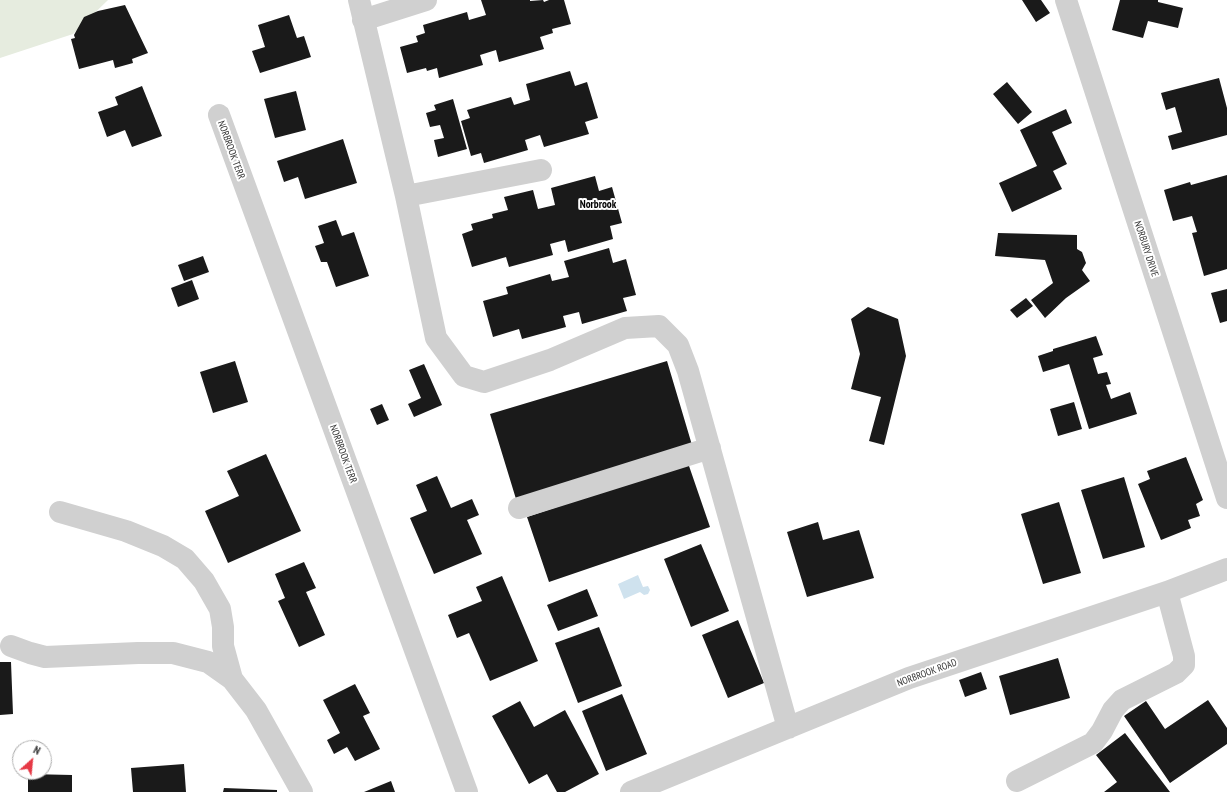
<!DOCTYPE html>
<html>
<head>
<meta charset="utf-8">
<style>
	body { margin:0 }
	#map { position:relative; width:1227px; height:792px; overflow:hidden; background:#fff; font-family:"PT Sans Narrow",sans-serif }
	canvas { display:block }
	.north { position:absolute; left:12px; top:740px; width:40px; height:40px; box-sizing:border-box; background:#fff; border:1px solid #adadad; border-radius:50%; rotate:27deg; font-size:11px; font-weight:700; line-height:16px; text-align:center; color:#333 }
	.north::after { content:''; display:block; margin:auto; width:14px; height:18px; background:#e63946; clip-path:polygon(50% 0,100% 100%,50% 72%,0 100%) }
</style>
</head>
<body>
<div id="map">
<canvas width="1227" height="792"></canvas>
<div class="north">N</div>
</div>
<script>
const ctx = document.querySelector('canvas').getContext('2d');
ctx.lineJoin = 'round';
function paint(path, color) { ctx.fillStyle = color; ctx.fill(path, 'evenodd'); }
const shape = rows => new Path2D(rows.map(r => 'M' + r).join(''));
function trace(path, color, width, dash) { ctx.strokeStyle = color; ctx.lineWidth = width; ctx.lineCap = dash ? 'butt' : 'round'; ctx.setLineDash(dash || []); ctx.stroke(path); }
function drawText(font, color, halo, rows, align = 'center') {
  ctx.font = font + ' "PT Sans Narrow",sans-serif'; ctx.lineWidth = 4; ctx.setLineDash([]); ctx.textBaseline = 'middle'; ctx.strokeStyle = halo; ctx.fillStyle = color; for (const [text, x, y, turn = 0] of rows) {
    ctx.save(); ctx.translate(x, y); ctx.rotate((+turn || 0) * Math.PI / 180); ctx.textAlign = isNaN(turn) ? turn : align; if (halo) ctx.strokeText(text, 0, 0); ctx.fillText(text, 0, 0); ctx.restore();
  }
}
paint(shape([
	[0,0,108,0,73,34,0,58]
]), '#e6ecdf');
paint(shape([
	[638,575,643,587,648,586,650,590,648,594,644,595,640,592,624,599,618,584]
]), '#cfe2ee');
paint(shape([
	[481,0,530,0,530,1,543,0,544,2,549,0,564,0,571,24,552,29,553,33,540,37,544,49,499,62,496,50,480,55,483,65,439,78,437,68,427,71,426,68,407,73,400,47,418,42,416,36,425,33,423,25,467,12,469,20,486,15],
	[1022,0,1041,0,1050,13,1036,22],
	[1120,0,1158,0,1158,2,1183,8,1178,28,1148,21,1143,38,1112,30],
	[125,5,148,53,132,59,133,63,115,68,113,60,79,69,71,39,75,38,74,35,84,17,98,11],
	[289,15,297,38,304,36,311,57,260,73,252,51,265,47,258,25],
	[570,71,575,86,587,82,598,118,585,122,589,134,544,147,540,135,525,140,528,150,484,163,481,153,471,156,461,121,470,118,467,110,511,97,514,105,530,100,526,84],
	[1219,78,1227,108,1227,135,1172,150,1168,136,1182,132,1175,107,1166,110,1161,93],
	[1007,82,1032,112,1018,124,993,94],
	[142,86,162,136,132,147,125,130,107,137,98,112,118,105,115,97],
	[296,91,306,130,275,138,264,99],
	[453,99,467,149,438,157,434,140,444,138,440,125,430,127,426,113,436,110,434,105],
	[1066,109,1072,123,1052,132,1067,164,1053,171,1062,189,1012,212,999,183,1037,166,1020,130],
	[343,139,357,183,305,199,298,177,284,182,277,161],
	[1227,175,1227,269,1204,276,1192,233,1197,232,1192,216,1173,221,1164,190,1190,182,1191,185],
	[595,176,599,191,612,187,622,223,610,226,613,239,568,252,565,240,550,244,553,255,509,267,506,257,472,267,462,234,473,230,471,224,493,218,492,214,508,210,504,197,533,190,538,209,555,205,551,188],
	[336,220,342,236,354,232,369,276,336,287,327,262,321,262,315,246,324,243,318,226],
	[998,233,1077,235,1077,249,1082,252,1086,263,1082,270,1090,281,1066,298,1045,318,1031,300,1053,283,1045,260,995,256],
	[609,248,613,263,626,259,636,295,623,298,627,311,582,324,579,312,563,316,566,327,522,339,519,329,493,337,483,301,508,294,506,287,550,274,552,281,569,277,564,261],
	[203,256,209,272,184,281,178,265],
	[192,280,199,299,178,307,171,288],
	[1227,289,1227,321,1220,323,1211,293],
	[1026,298,1033,306,1017,318,1010,310],
	[868,307,898,319,906,356,884,445,869,441,881,397,851,389,860,354,851,319],
	[1096,336,1103,355,1093,358,1098,374,1107,372,1111,384,1106,385,1111,399,1130,392,1137,414,1089,429,1069,364,1043,372,1038,356,1053,351,1053,349],
	[235,361,248,402,213,413,200,372],
	[667,361,692,445,516,499,490,414],
	[424,364,442,405,414,417,408,404,421,398,409,370],
	[1074,402,1082,429,1058,436,1050,409],
	[382,404,389,420,377,425,370,409],
	[266,454,301,531,228,563,205,511,239,496,227,471],
	[1186,457,1203,500,1196,504,1200,516,1188,520,1191,528,1161,540,1138,484,1150,479,1147,471],
	[688,463,710,527,549,582,527,517],
	[437,476,451,508,472,499,479,515,467,520,482,554,434,574,410,518,427,511,416,485],
	[1124,477,1145,547,1103,559,1081,490],
	[1059,502,1081,573,1043,584,1021,514],
	[818,522,823,540,859,530,874,578,807,597,787,532],
	[701,544,729,611,691,627,664,559],
	[304,562,316,588,306,592,325,635,299,647,278,601,285,598,275,574],
	[502,576,538,661,490,681,469,633,457,638,448,615,482,601,476,587],
	[587,589,598,616,558,631,547,605],
	[738,620,764,683,728,698,702,635],
	[599,627,622,686,578,703,555,643],
	[1058,658,1070,698,1010,715,999,676],
	[0,662,11,662,13,714,0,715],
	[981,672,987,689,965,697,959,680],
	[355,684,370,713,363,716,380,749,355,761,347,747,334,754,327,740,340,733,323,700],
	[622,694,647,754,606,771,582,711],
	[1208,700,1227,728,1227,744,1170,783,1124,716,1146,701,1165,729],
	[520,701,534,727,565,710,599,774,565,792,557,792,547,774,529,784,492,716],
	[1125,733,1170,792,1104,792,1117,782,1096,755],
	[184,764,186,792,133,792,131,768],
	[28,774,72,775,72,792,28,792],
	[391,781,395,792,364,792],
	[224,788,277,790,277,792,223,792]
]), '#1a1a1a');
trace(shape([
	[359,0,406,196,436,338,464,376,484,382,550,360,625,328,659,326,678,345,688,371,788,728],
	[1066,0,1227,498],
	[363,20,426,0],
	[219,115,467,792],
	[406,196,541,170],
	[519,508,710,448],
	[60,512,126,531,163,546,185,559,204,581,220,609,223,627,223,646,232,679],
	[11,646,30,653,45,657,138,653,173,653,208,662,232,679,256,710,302,792],
	[1017,781,1093,743,1102,731,1113,710,1122,700,1176,673,1184,665,1184,656,1167,592],
	[631,792,909,678,1167,592,1227,569]
]), '#d0d0d0', 22);
drawText('10px', '#333', '#fff', [
	["NORBROOK TERR",231,150,70],
	["NORBURY DRIVE",1146,249,72],
	["NORBROOK TERR",343,454,70],
	["NORBROOK ROAD",927,673,-20]
]);
drawText('bold 11px', '#000', '#fff', [
	["Norbrook",598,205]
]);
</script>
</body>
</html>
